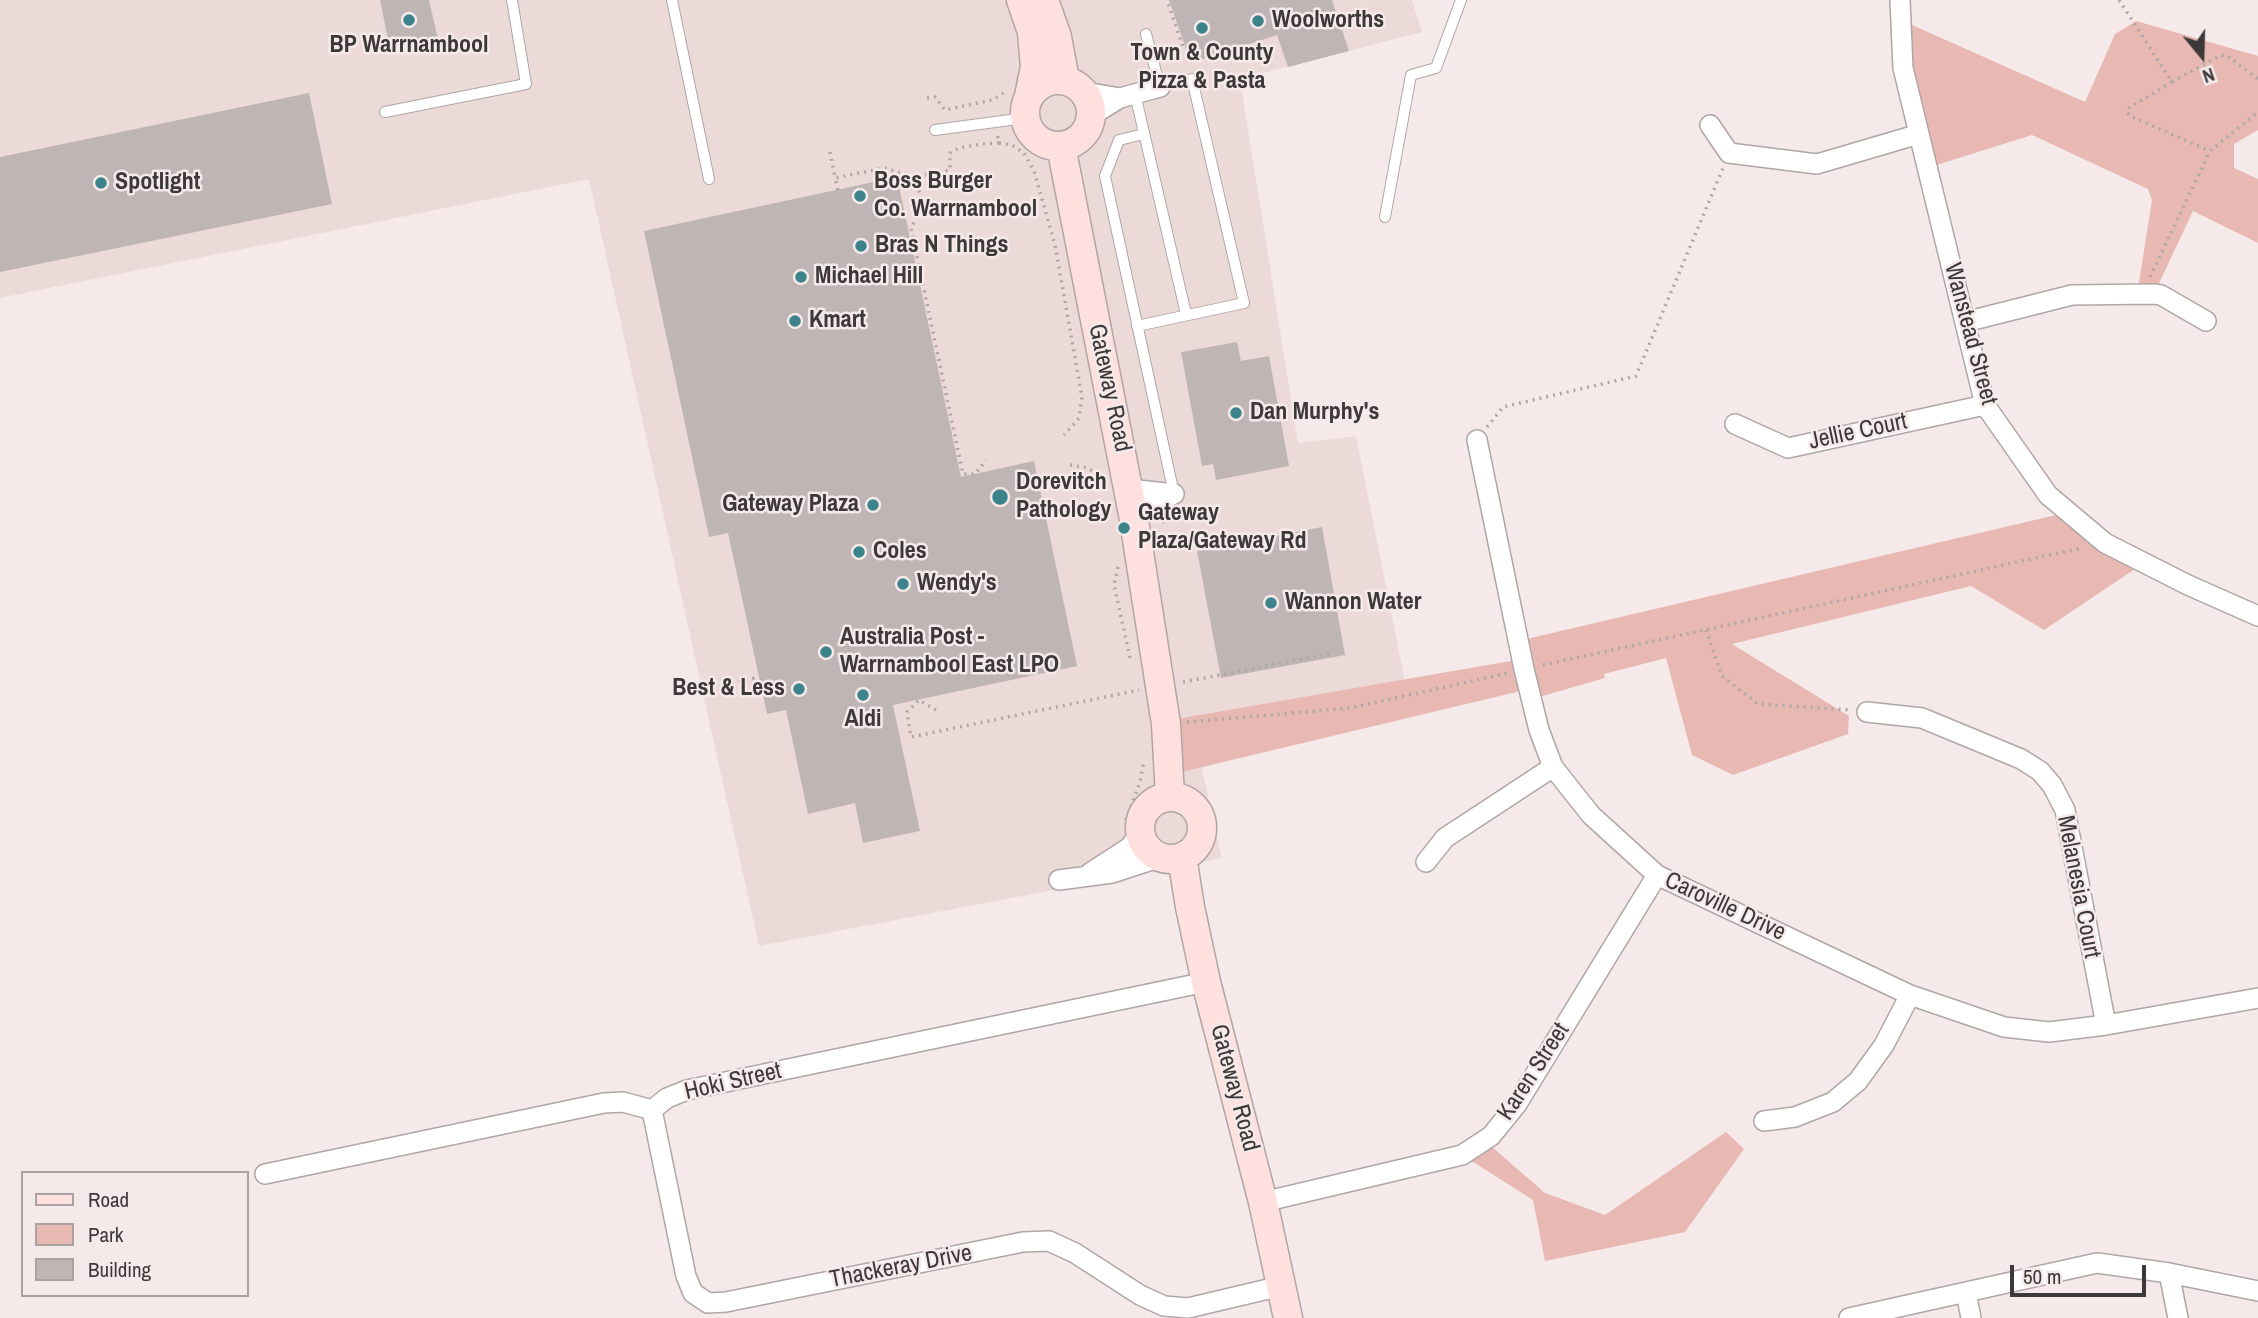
<!DOCTYPE html>
<html>
<head>
<meta charset="utf-8">
<style>
	body { margin:0 }
	#map { position:relative; width:2258px; height:1318px; overflow:hidden; background:#f5eae9; font-family:"Archivo Narrow",sans-serif }
	canvas { display:block }
	.legend { position:absolute; left:21px; top:1171px; width:228px; height:126px; box-sizing:border-box; background:#f5eae9; border:2px solid #aba3a2; margin:0; padding:9px 12px; list-style:none; font-size:21px; color:#3c3938 }
	.legend li { display:flex; align-items:center; gap:14px; height:35px }
	.legend b { width:35px; border:2px solid #aba3a2 }
	.north { position:absolute; left:2167px; top:21px; width:70px; height:70px; -webkit-text-stroke:5px #f5eae9; paint-order:stroke; rotate:161deg; font-size:19px; font-weight:700; line-height:28px; text-align:center; color:#3c3938 }
	.north::after { content:''; display:block; margin:auto; width:24px; height:32px; background:#3c3938; clip-path:polygon(50% 0,100% 100%,50% 72%,0 100%) }
	.scale { position:absolute; left:2010px; top:1265px; width:136px; height:32px; box-sizing:border-box; border:4px solid #3c3938; border-top:0; padding-left:9px; font-size:21px; line-height:24px; white-space:nowrap; color:#3c3938; -webkit-text-stroke:5px #f5eae9; paint-order:stroke }
</style>
</head>
<body>
<div id="map">
<canvas width="2258" height="1318"></canvas>
<ul class="legend">
<li><b style="height:9px;background:#fee1df"></b>Road</li>
<li><b style="height:19px;background:#e8b8b3"></b>Park</li>
<li><b style="height:19px;background:#bfb5b4"></b>Building</li>
</ul>
<div class="north">N</div>
<div class="scale">50 m</div>
</div>
<script>
const ctx = document.querySelector('canvas').getContext('2d');
ctx.lineJoin = 'round';
function paint(path, color) { ctx.fillStyle = color; ctx.fill(path, 'evenodd'); }
const shape = rows => new Path2D(rows.map(r => 'M' + r).join(''));
function trace(path, color, width, dash) { ctx.strokeStyle = color; ctx.lineWidth = width; ctx.lineCap = dash ? 'butt' : 'round'; ctx.setLineDash(dash || []); ctx.stroke(path); }
function drawText(font, color, halo, rows, align = 'center') {
  ctx.font = font + ' "Archivo Narrow",sans-serif'; ctx.lineWidth = 5; ctx.setLineDash([]); ctx.textBaseline = 'middle'; ctx.strokeStyle = halo; ctx.fillStyle = color; for (const [text, x, y, turn = 0] of rows) {
    ctx.save(); ctx.translate(x, y); ctx.rotate((+turn || 0) * Math.PI / 180); ctx.textAlign = isNaN(turn) ? turn : align; if (halo) ctx.strokeText(text, 0, 0); ctx.fillText(text, 0, 0); ctx.restore();
  }
}
paint(shape([
	[0,0,1412,0,1422,32,1240,79,1298,443,1356,436,1405,682,1193,729,1222,858,759,946,589,179,0,298]
]), '#ecdad8');
paint(shape([
	[1901,20,2085,102,2115,34,2136,21,2258,56,2258,130,2234,144,2234,168,2258,179,2258,243,2193,211,2154,294,2137,295,2152,200,2148,189,2032,135,1927,168],
	[2069,512,2144,563,2044,630,1971,586,1732,644,1849,716,1848,734,1733,775,1692,755,1666,658,1604,674,1605,678,1532,699,1529,689,1169,775,1165,721,1522,659,1518,641],
	[1726,1132,1744,1149,1685,1232,1545,1261,1533,1200,1462,1155,1484,1140,1545,1193,1605,1215]
]), '#e8b8b3');
paint(shape([
	[380,0,429,0,438,39,390,49],
	[1169,0,1332,0,1349,51,1288,67,1277,35,1191,63],
	[309,93,332,204,0,272,0,157],
	[897,177,961,477,1034,461,1077,666,893,705,920,831,863,843,855,803,808,814,786,710,767,714,728,533,709,537,644,231],
	[1237,342,1241,361,1269,356,1289,466,1216,480,1213,464,1202,466,1181,352],
	[1322,527,1345,655,1221,678,1197,551]
]), '#bfb5b4');
const lane = shape([
	[672,0,709,179],
	[1135,94,1186,314],
	[385,112,526,84,512,0],
	[935,130,1025,118],
	[1144,134,1119,140,1105,176,1174,494],
	[1385,217,1411,75,1436,68,1461,0],
	[1137,326,1244,303,1192,79,1160,87,1146,34]
]);
const street = shape([
	[1900,0,1903,68,1985,405,2048,495,2105,543,2188,585,2258,616],
	[1085,92,1120,98],
	[1092,115,1120,98,1160,87],
	[1710,125,1729,153,1817,164,1919,134],
	[1965,322,2072,295,2154,294,2161,295,2206,321],
	[1735,424,1788,448,1985,405],
	[1477,440,1524,669,1539,730,1553,767,1591,815,1657,875,1910,995,2004,1027,2049,1032,2106,1025,2258,998],
	[1129,489,1174,494],
	[1133,514,1174,494],
	[1867,712,1922,718,2021,759,2040,771,2052,785,2065,810,2106,1025],
	[1426,862,1445,838,1553,767],
	[1090,873,1130,847,1140,833],
	[1059,880,1112,873,1161,857],
	[652,1110,686,1276,693,1293,708,1303,726,1302,1023,1242,1049,1241,1075,1253,1140,1295,1164,1306,1188,1308,1281,1286],
	[1764,1121,1795,1117,1833,1102,1858,1081,1884,1045,1910,995],
	[265,1174,604,1103,623,1102,652,1110,667,1098,687,1090,1206,982],
	[1263,1202,1462,1155,1491,1136,1517,1104,1657,875],
	[2169,1273,2178,1318],
	[1966,1292,1971,1318],
	[1849,1318,2097,1263,2169,1273,2258,1291]
]);
const secondary = shape([
	[1021,0,1032,32,1035,67,1029,96],
	[1044,0,1057,37,1065,80],
	'1025 113a33 33 0 1 1 66 0a33 33 0 1 1-66 0Z',
	[1061,146,1133,514,1166,724,1170,797],
	'1140 828a31 31 0 1 1 62 0a31 31 0 1 1-62 0Z',
	[1182,857,1190,907,1206,982,1263,1202,1288,1318]
]);
trace(lane, '#afa6a5', 12);
trace(street, '#afa6a5', 22);
trace(secondary, '#afa6a5', 31);
trace(shape([
	[2119,0,2172,82,2219,56,2226,55,2258,79],
	[1164,53,1183,47,1167,0],
	[2172,82,2129,108,2127,112,2130,116,2210,151],
	[927,98,935,97,945,110,992,100,1007,91],
	[999,143,1012,145,1024,153,1034,171,1055,245,1082,397,1079,418,1064,435],
	[1084,145,1093,132],
	[830,152,835,177],
	[915,177,923,206,911,228,963,474,975,474,986,460],
	[838,190,835,178,884,168,915,177,950,170,950,153,959,148,982,144,999,143,997,133],
	[2150,277,2210,151,2258,112],
	[1487,427,1503,407,1636,376,1723,168],
	[1070,465,1088,468,1103,479],
	[1162,522,1191,515],
	[1118,567,1114,585,1131,662],
	[1706,630,1722,676,1758,704,1851,710],
	[1543,665,2082,548],
	[1183,682,1329,654],
	[725,685,759,677],
	[936,710,919,700,907,712,911,737,1139,690],
	[1187,722,1350,708,1508,673],
	[1126,820,1140,782,1144,760]
]), '#afa7a6', 3.5, [2, 5]);
trace(lane, '#fff', 10);
trace(street, '#fff', 19);
trace(secondary, '#fee1df', 28);
for (const [x, y, r, color] of [
	[409,20,7,"#3c838b"],
	[1258,21,7,"#3c838b"],
	[1202,28,7,"#3c838b"],
	[101,183,7,"#3c838b"],
	[860,196,7,"#3c838b"],
	[861,246,7,"#3c838b"],
	[801,277,7,"#3c838b"],
	[795,321,7,"#3c838b"],
	[1236,413,7,"#3c838b"],
	[1000,497,9,"#3c838b"],
	[873,505,7,"#3c838b"],
	[1124,528,7,"#3c838b"],
	[859,552,7,"#3c838b"],
	[903,584,7,"#3c838b"],
	[1271,603,7,"#3c838b"],
	[826,652,7,"#3c838b"],
	[799,689,7,"#3c838b"],
	[863,695,7,"#3c838b"]
]) { const dot = new Path2D(); dot.arc(x, y, r, 0, 2 * Math.PI); ctx.fillStyle = color; ctx.fill(dot); trace(dot, '#f5eae9', 2.5); }
drawText('bold 24px', '#3c3938', '#f5eae9', [
	["Woolworths",1272,21],
	["BP Warrnambool",409,46,"center"],
	["Town & County",1202,54,"center"],
	["Pizza & Pasta",1202,82,"center"],
	["Boss Burger",874,182],
	["Co. Warrnambool",874,210],
	["Spotlight",115,183],
	["Bras N Things",875,246],
	["Michael Hill",815,277],
	["Kmart",809,321],
	["Dan Murphy's",1250,413],
	["Dorevitch",1016,483],
	["Pathology",1016,511],
	["Gateway Plaza",859,505,"right"],
	["Gateway",1138,514],
	["Plaza/Gateway Rd",1138,542],
	["Coles",873,552],
	["Wendy's",917,584],
	["Wannon Water",1285,603],
	["Australia Post -",840,638],
	["Warrnambool East LPO",840,666],
	["Best & Less",785,689,"right"],
	["Aldi",863,720,"center"]
], 'left');
drawText('24px', '#3c3938', '#f5eae9', [
	["Wanstead Street",1970,334,75],
	["Gateway Road",1109,388,78],
	["Jellie Court",1858,432,-12],
	["Melanesia Court",2078,887,79],
	["Caroville Drive",1725,907,25],
	["Karen Street",1534,1072,-57],
	["Hoki Street",733,1082,-13],
	["Gateway Road",1234,1088,75],
	["Thackeray Drive",901,1267,-11]
]);
</script>
</body>
</html>
